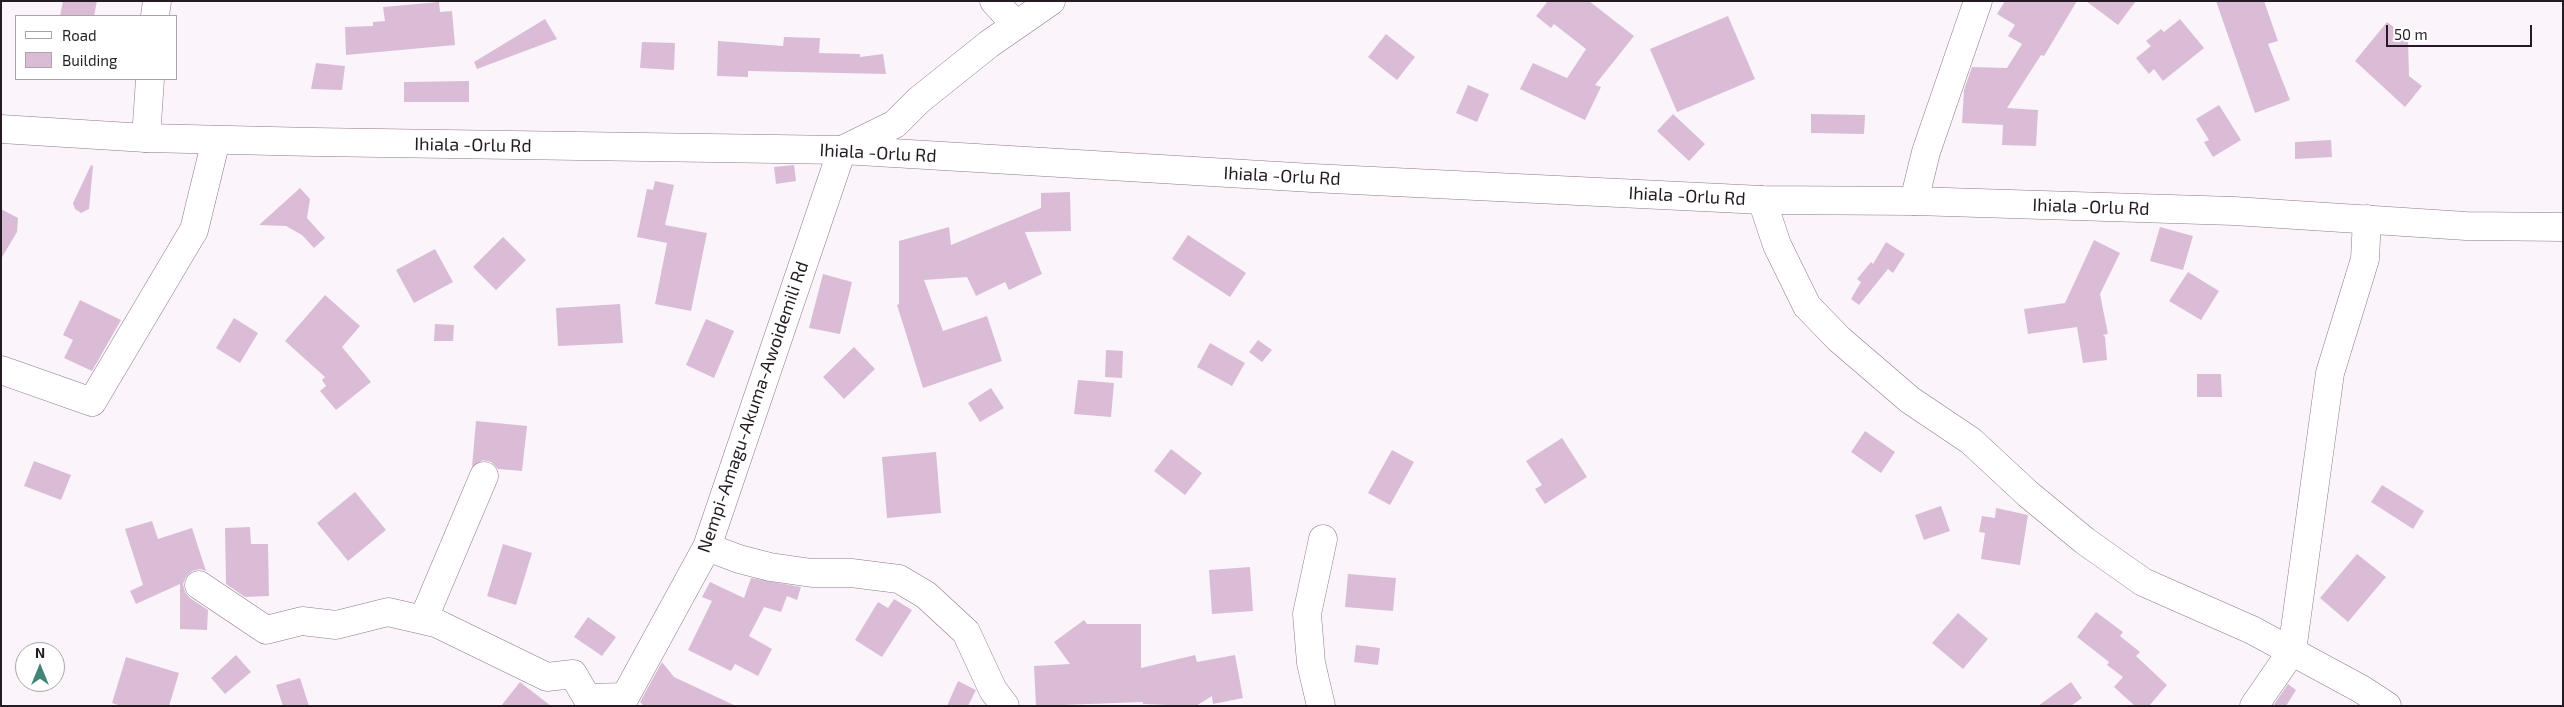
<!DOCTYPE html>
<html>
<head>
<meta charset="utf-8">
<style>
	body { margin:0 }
	#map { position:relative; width:2564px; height:707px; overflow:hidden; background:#fbf5fb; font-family:"Exo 2",sans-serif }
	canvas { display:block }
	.frame { position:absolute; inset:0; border:2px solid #251b24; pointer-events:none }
	.legend { position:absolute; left:15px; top:15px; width:162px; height:65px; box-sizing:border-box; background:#fff; border:1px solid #a8a4a7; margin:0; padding:6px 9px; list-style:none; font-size:15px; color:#251b24 }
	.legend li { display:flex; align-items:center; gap:10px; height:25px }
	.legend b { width:25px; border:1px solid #a8a4a7 }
	.north { position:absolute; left:15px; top:642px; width:50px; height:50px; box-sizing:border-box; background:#fff; border:1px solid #a8a4a7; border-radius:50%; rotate:0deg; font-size:14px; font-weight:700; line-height:20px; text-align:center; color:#251b24 }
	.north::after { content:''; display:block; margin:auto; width:18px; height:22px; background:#428476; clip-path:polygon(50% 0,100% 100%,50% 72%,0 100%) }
	.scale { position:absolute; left:2386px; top:25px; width:146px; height:22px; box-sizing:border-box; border:2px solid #251b24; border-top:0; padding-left:6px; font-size:15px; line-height:18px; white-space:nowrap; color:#251b24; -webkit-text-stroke:4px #fff; paint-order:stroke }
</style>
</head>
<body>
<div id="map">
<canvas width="2564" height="707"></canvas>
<div class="frame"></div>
<ul class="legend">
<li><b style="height:6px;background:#fff"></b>Road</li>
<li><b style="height:14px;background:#dabcd6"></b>Building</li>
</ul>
<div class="north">N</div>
<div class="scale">50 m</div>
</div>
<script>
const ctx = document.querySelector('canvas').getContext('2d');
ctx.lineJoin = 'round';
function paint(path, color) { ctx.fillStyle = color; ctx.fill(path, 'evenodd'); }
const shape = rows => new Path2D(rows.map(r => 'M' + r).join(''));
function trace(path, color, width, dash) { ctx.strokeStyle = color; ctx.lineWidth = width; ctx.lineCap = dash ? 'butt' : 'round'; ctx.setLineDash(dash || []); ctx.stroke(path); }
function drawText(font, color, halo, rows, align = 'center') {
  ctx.font = font + ' "Exo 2",sans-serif'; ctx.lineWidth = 4; ctx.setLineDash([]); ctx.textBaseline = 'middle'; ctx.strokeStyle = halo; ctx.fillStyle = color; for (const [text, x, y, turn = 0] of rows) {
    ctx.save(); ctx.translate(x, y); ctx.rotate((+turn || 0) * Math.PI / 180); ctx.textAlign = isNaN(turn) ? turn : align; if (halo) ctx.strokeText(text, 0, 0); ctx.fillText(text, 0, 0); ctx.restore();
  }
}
paint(shape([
	[63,1,97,1,94,16,60,16],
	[1548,1,1589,1,1634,36,1595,85,1601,87,1585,120,1520,89,1533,63,1567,78,1586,49,1554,24,1551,28,1536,16],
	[2005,1,2077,1,2044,56,2041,55,2007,108,2038,110,2036,146,2002,145,2003,125,1962,123,1964,90,1972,67,2007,68,2022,44,2008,36,2015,25,1997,14],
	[2086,1,2136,1,2118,25],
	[2216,1,2264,1,2278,41,2268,44,2290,100,2255,113],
	[439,2,440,12,452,11,455,45,346,55,345,27,373,26,373,22,385,21,383,7],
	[1728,16,1755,79,1677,112,1650,49],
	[545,19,557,39,477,69,474,62],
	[2180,19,2204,48,2163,81,2154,69,2149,74,2136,58,2151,46,2146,41,2161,29,2164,32],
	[2387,22,2408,38,2409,76,2422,86,2405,107,2355,61],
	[1386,34,1415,57,1397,80,1368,57],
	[784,37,820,38,819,53,860,54,860,57,883,54,886,74,748,71,748,77,717,76,718,41,783,46],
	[642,42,675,43,674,70,640,68],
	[316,63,345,66,342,90,311,89],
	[469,81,469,102,404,102,404,82],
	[1468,85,1489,94,1477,122,1456,113],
	[2219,105,2241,140,2213,157,2204,142,2209,140,2196,119],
	[1673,114,1705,144,1689,161,1657,131],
	[1811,114,1865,115,1864,134,1811,133],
	[2331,140,2332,157,2295,159,2295,142],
	[91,165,93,166,89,209,81,213,75,209,73,203],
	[794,165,796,181,776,184,774,167],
	[655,181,674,185,665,225,707,233,691,311,655,304,667,243,637,237,647,189,653,190],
	[300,188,310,199,307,218,325,238,314,248,302,235,286,226,259,225],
	[1070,192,1071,231,1025,232,1042,274,1009,290,1005,282,976,296,967,277,924,280,943,331,987,316,1002,361,923,388,897,305,899,304,899,241,949,227,951,245,1041,208,1041,193],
	[1,209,18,218,17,232,1,259],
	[2160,227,2193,236,2183,270,2150,261],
	[1188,235,1246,273,1230,297,1172,259],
	[503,237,526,260,496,290,473,267],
	[2094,240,2120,253,2100,294,2108,334,2103,335,2105,337,2107,360,2083,363,2077,327,2028,334,2024,309,2065,303],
	[1886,242,1905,254,1893,273,1888,269,1859,305,1851,299,1861,282,1857,279,1871,262,1873,264],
	[435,249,453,282,414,303,396,270],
	[2188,272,2219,291,2201,320,2169,301],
	[823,274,852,282,840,334,809,328],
	[325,295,360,326,342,347,371,382,336,410,320,391,326,386,322,380,325,377,285,341],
	[80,300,121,320,92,371,64,358,73,340,63,335],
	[620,304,623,343,558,346,556,308],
	[234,318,258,333,240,363,216,348],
	[706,319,734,331,714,378,686,365],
	[435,324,454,325,453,341,434,341],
	[1258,340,1272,350,1262,362,1249,352],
	[1210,343,1245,363,1232,386,1197,367],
	[854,347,875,369,844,399,823,377],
	[1106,350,1123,351,1122,378,1105,377],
	[2197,374,2221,374,2222,397,2197,397],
	[1078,380,1114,383,1111,417,1074,414],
	[991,388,1004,408,980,422,968,403],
	[476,421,527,426,522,471,498,469,491,462,483,460,472,467],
	[1865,431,1895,452,1881,473,1851,452],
	[1562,438,1587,477,1545,504,1535,489,1542,485,1526,461],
	[1171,449,1202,473,1185,495,1154,471],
	[1392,450,1414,462,1390,505,1368,493],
	[936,452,941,513,887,518,882,457],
	[34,461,71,475,61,500,24,486],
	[2382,485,2424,511,2413,529,2371,502],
	[355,492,386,530,348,561,317,523],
	[1941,506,1950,531,1924,540,1915,515],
	[1996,508,2028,515,2020,565,1981,559,1985,533,1979,532,1982,516,1995,518],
	[152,521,158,539,192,528,206,571,200,569,192,571,186,577,183,584,185,592,190,598,208,610,207,630,180,629,180,584,136,604,130,591,143,585,125,529],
	[250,527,251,544,268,544,269,596,245,597,226,584,225,528],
	[503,544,532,553,516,605,487,596],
	[2357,554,2386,577,2348,622,2320,598],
	[1250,567,1253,611,1212,614,1209,570],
	[1348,574,1396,578,1393,611,1345,607],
	[751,578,801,587,797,600,787,596,781,612,764,607,749,636,772,649,758,676,735,664,731,671,688,650,712,601,702,597,710,582,744,598],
	[894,599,912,610,882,657,855,640,878,602,888,608],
	[2096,612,2123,632,2120,636,2140,652,2136,656,2167,685,2149,706,2135,706,2114,687,2123,677,2107,665,2109,662,2077,637],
	[1958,613,1988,639,1963,669,1932,643],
	[588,617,616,637,602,656,574,637],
	[1084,620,1087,624,1141,624,1141,668,1195,655,1197,662,1235,655,1243,698,1213,704,1212,696,1196,706,1143,704,1143,702,1036,706,1034,666,1070,664,1054,642],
	[1356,645,1380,648,1378,665,1354,662],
	[236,655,251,672,225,694,211,678],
	[126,657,179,673,169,706,121,706,112,703],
	[662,662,674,677,736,706,644,706,640,702],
	[300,678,309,706,283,706,276,685],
	[958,681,976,690,968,706,947,706],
	[520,682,551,706,501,706],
	[2071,682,2082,698,2071,706,2038,706],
	[2288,684,2296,690,2286,706,2273,706]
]), '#dabcd6');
const minor = shape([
	[994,1,1016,25],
	[155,16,157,1],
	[146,138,150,79],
	[1762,200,1777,245,1807,306,1839,339,1910,400,1971,441,2028,494,2085,541,2143,582,2252,630,2361,689,2387,706],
	[1914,201,1926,152,1978,1],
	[1,370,92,402,194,230,216,140],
	[707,547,739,559,770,567,812,573,851,573,899,579,926,595,966,632,993,690,1005,706],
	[199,585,266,630,302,621,336,625,388,612,436,623,547,677,573,674,587,698,625,697],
	[423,620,484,476],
	[614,706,625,697,707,547,842,150,895,124,919,100,989,44,1051,1],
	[1321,706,1311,663,1307,614,1323,539],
	[2254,706,2292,651,2330,373,2365,259,2367,219]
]);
const major = shape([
	[1,129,146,138,314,142,842,150,1312,178,1762,200,1914,201,2234,211,2466,226,2563,227]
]);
trace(minor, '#91768d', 29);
trace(major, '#91768d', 29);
trace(minor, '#fff', 28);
trace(major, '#fff', 28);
drawText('18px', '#251b24', '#fff', [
	["Ihiala -Orlu Rd",473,145,1],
	["Ihiala -Orlu Rd",878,153,3],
	["Ihiala -Orlu Rd",1282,176,3],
	["Ihiala -Orlu Rd",1687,196,3],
	["Ihiala -Orlu Rd",2091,207,2],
	["Nempi-Amagu-Akuma-Awoidemili Rd",753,407,-71]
]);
</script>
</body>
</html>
